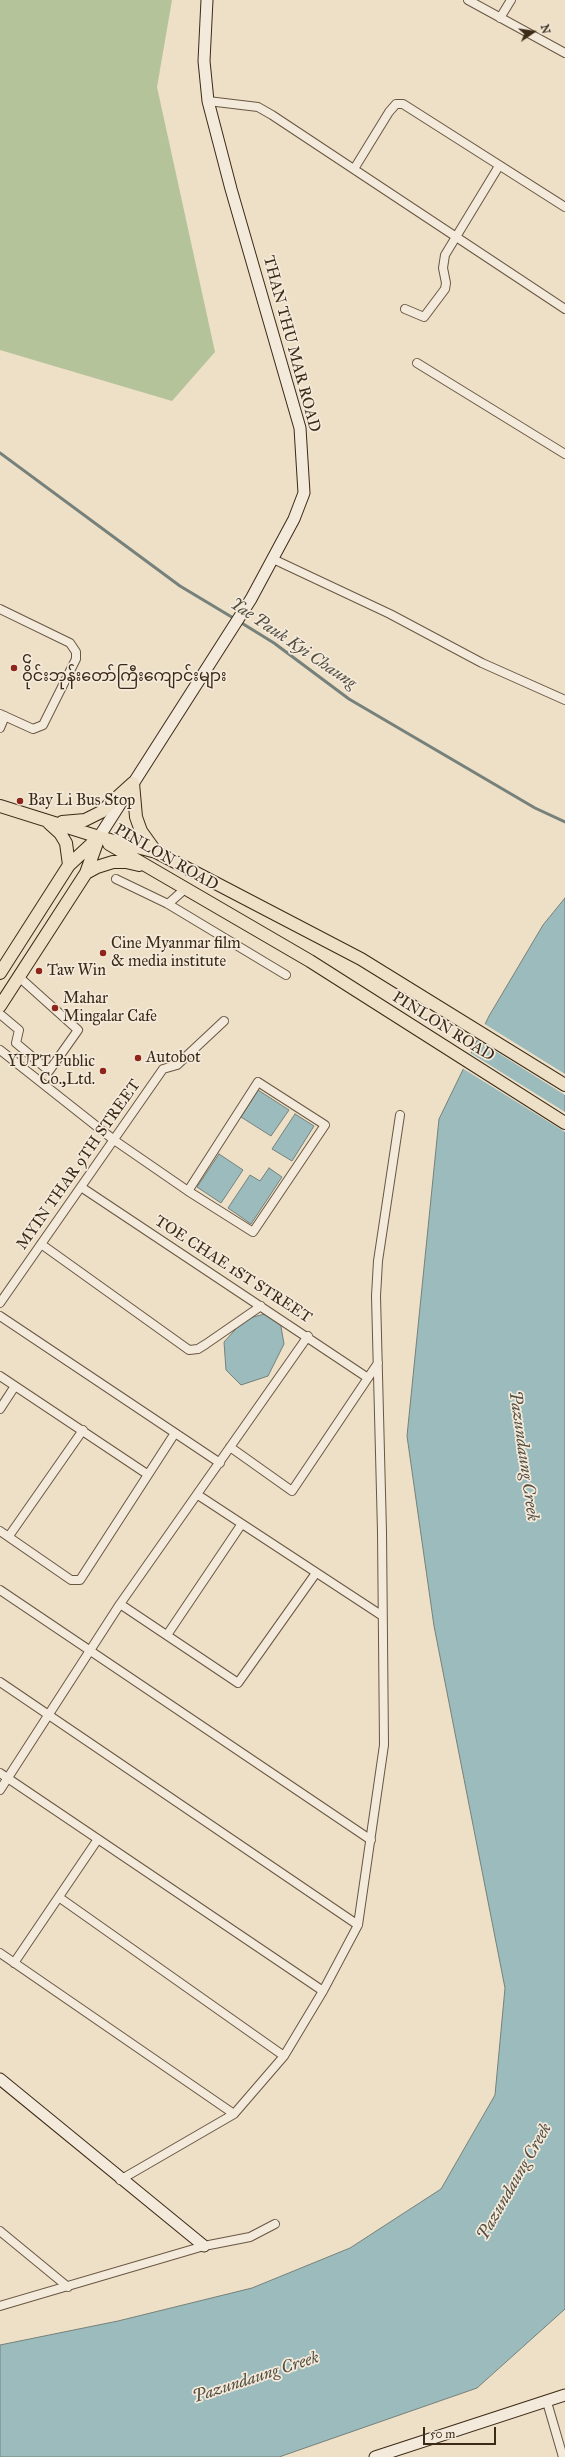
<!DOCTYPE html>
<html>
<head>
<meta charset="utf-8">
<style>
	body { margin:0 }
	#map { position:relative; width:565px; height:2457px; overflow:hidden; background:#eedfc7; font-family:"IM FELL Great Primer",serif }
	canvas { display:block }
	.north { position:absolute; left:513px; top:12px; width:40px; height:40px; -webkit-text-stroke:3px #f4eadb; paint-order:stroke; rotate:77deg; font-size:11px; font-weight:700; line-height:16px; text-align:center; color:#3b2a16 }
	.north::after { content:''; display:block; margin:auto; width:14px; height:18px; background:#3b2a16; clip-path:polygon(50% 0,100% 100%,50% 72%,0 100%) }
	.scale { position:absolute; left:423px; top:2427px; width:73px; height:18px; box-sizing:border-box; border:2px solid #3b2a16; border-top:0; padding-left:5px; font-size:12px; line-height:14px; white-space:nowrap; color:#3b2a16; -webkit-text-stroke:3px #f4eadb; paint-order:stroke }
</style>
</head>
<body>
<div id="map">
<canvas width="565" height="2457"></canvas>
<div class="north">N</div>
<div class="scale">50 m</div>
</div>
<script>
const ctx = document.querySelector('canvas').getContext('2d');
ctx.lineJoin = 'round';
function paint(path, color) { ctx.fillStyle = color; ctx.fill(path, 'evenodd'); }
const shape = rows => new Path2D(rows.map(r => 'M' + r).join(''));
function trace(path, color, width, dash) { ctx.strokeStyle = color; ctx.lineWidth = width; ctx.lineCap = dash ? 'butt' : 'round'; ctx.setLineDash(dash || []); ctx.stroke(path); }
function drawText(font, color, halo, rows, align = 'center') {
  ctx.font = font + ' "IM FELL Great Primer","Noto Sans Myanmar",serif'; ctx.lineWidth = 3.5; ctx.setLineDash([]); ctx.textBaseline = 'middle'; ctx.strokeStyle = halo; ctx.fillStyle = color; for (const [text, x, y, turn = 0] of rows) {
    ctx.save(); ctx.translate(x, y); ctx.rotate((+turn || 0) * Math.PI / 180); ctx.textAlign = isNaN(turn) ? turn : align; if (halo) ctx.strokeText(text, 0, 0); ctx.fillText(text, 0, 0); ctx.restore();
  }
}
paint(shape([
	[0,0,172,0,157,87,215,352,172,401,0,350]
]), '#b4c399');
const water = shape([
	[565,898,565,2309,477,2388,279,2457,0,2457,0,2345,118,2321,252,2288,350,2248,441,2189,495,2095,505,1988,434,1626,407,1436,439,1119,489,1016,543,925,565,898],
	[258,1090,289,1110,271,1136,241,1117,258,1090],
	[295,1114,314,1126,292,1161,272,1149,295,1114],
	[219,1154,243,1170,221,1203,197,1187,219,1154],
	[269,1168,282,1177,251,1224,228,1208,250,1175,260,1181,269,1168],
	[269,1313,280,1321,284,1344,268,1376,241,1385,226,1370,224,1342,245,1319,269,1313]
]);
paint(water, '#9bbbbc');
trace(water, '#75817a', 1);
paint(shape([
	[483,1023,565,1074,565,1095,476,1039],
	[469,1052,565,1112,565,1132,462,1068]
]), '#eedfc7');
trace(shape([
	[0,453,180,586,235,619],
	[240,622,274,643,349,699,535,808,565,822]
]), '#75817a', 3);
const street = shape([
	[468,0,565,53],
	[500,18,511,0],
	[208,101,258,107,272,115,565,309],
	[354,169,389,112,396,104,403,104,565,207],
	[405,309,424,317,445,289,446,283,443,268,445,255,499,166],
	[417,363,565,454],
	[273,559,390,614,482,663,565,700],
	[0,609,70,643,76,652,76,659,43,725,33,729,0,714],
	[0,728,5,716],
	[116,879,168,904,286,975],
	[168,904,186,888],
	[0,1014,19,1030,16,1043,49,1071,78,1030,19,977],
	[0,1050,114,1140,188,1191,253,1232,325,1125,258,1082,188,1191],
	[81,1187,368,1378],
	[41,1244,189,1350,198,1349,206,1344,261,1306],
	[0,1303,163,1069,177,1065,224,1021],
	[0,1316,220,1463],
	[0,1376,147,1474],
	[0,1409,15,1386],
	[230,1447,292,1491,378,1363],
	[198,1495,381,1615],
	[0,1531,71,1580,80,1580,175,1433],
	[9,1536,83,1430],
	[0,1590,371,1840],
	[120,1604,238,1683,316,1573],
	[167,1635,241,1525],
	[0,1682,358,1925],
	[0,1773,323,1991],
	[0,1790,120,1604,308,1336],
	[60,1898,284,2056],
	[0,1953,234,2114],
	[14,1963,98,1839],
	[120,2180,234,2114,284,2056,323,1991,358,1925,384,1745,382,1532,376,1296,378,1261,400,1115],
	[0,2231,68,2287],
	[0,2306,204,2246,250,2237,275,2224],
	[547,2402,563,2457]
]);
const secondary = shape([
	[99,837,251,599,294,519,304,493,300,428,231,189,208,101,204,61,207,0],
	[0,2079,204,2246],
	[375,2457,565,2395]
]);
const primary = shape([
	[133,783,136,817,141,831,156,852],
	[0,806,99,837,156,852,361,959,565,1085],
	[62,822,85,820,101,812,133,783],
	[49,823,60,833,66,843,69,865],
	[109,844,310,961,565,1123],
	[86,873,97,867,113,862,126,862,139,865],
	[0,973,69,865,97,839],
	[0,1006,86,873,99,837]
]);
trace(street, '#685742', 10);
trace(secondary, '#3b2a16', 13);
trace(primary, '#3b2a16', 14);
trace(street, '#f4eadb', 8);
trace(secondary, '#f4eadb', 11);
trace(primary, '#eedfc7', 12);
for (const [x, y, r, color] of [
	[14,668,4,"#8f2418"],
	[20,801,4,"#8f2418"],
	[103,953,4,"#8f2418"],
	[39,971,4,"#8f2418"],
	[55,1008,4,"#8f2418"],
	[138,1058,4,"#8f2418"],
	[103,1071,4,"#8f2418"]
]) { const dot = new Path2D(); dot.arc(x, y, r, 0, 2 * Math.PI); ctx.fillStyle = color; ctx.fill(dot); trace(dot, '#f4eadb', 1.5); }
drawText('16px', '#3b2a16', '#f4eadb', [
	["THAN THU MAR ROAD",291,344,75],
	["PINLON ROAD",166,858,30],
	["PINLON ROAD",443,1027,32],
	["MYIN THAR 9TH STREET",79,1165,-55],
	["TOE CHAE 1ST STREET",233,1270,33]
]);
drawText('16px', '#3b2a16', '#f4eadb', [
	["၄",22,659],
	["ဝိုင်းဘုန်းတော်ကြီးကျောင်းများ",22,677],
	["Bay Li Bus Stop",28,801],
	["Cine Myanmar film",111,944],
	["& media institute",111,962],
	["Taw Win",47,971],
	["Mahar",63,999],
	["Mingalar Cafe",63,1017],
	["Autobot",146,1058],
	["YUPT Public",95,1062,"right"],
	["Co.,Ltd.",95,1080,"right"]
], 'left');
drawText('italic 17px', '#534e40', '#f4eadb', [
	["Yae Pauk Kyi Chaung",293,644,34],
	["Pazundaung Creek",523,1456,82],
	["Pazundaung Creek",515,2182,-60],
	["Pazundaung Creek",256,2378,-18]
]);
</script>
</body>
</html>
